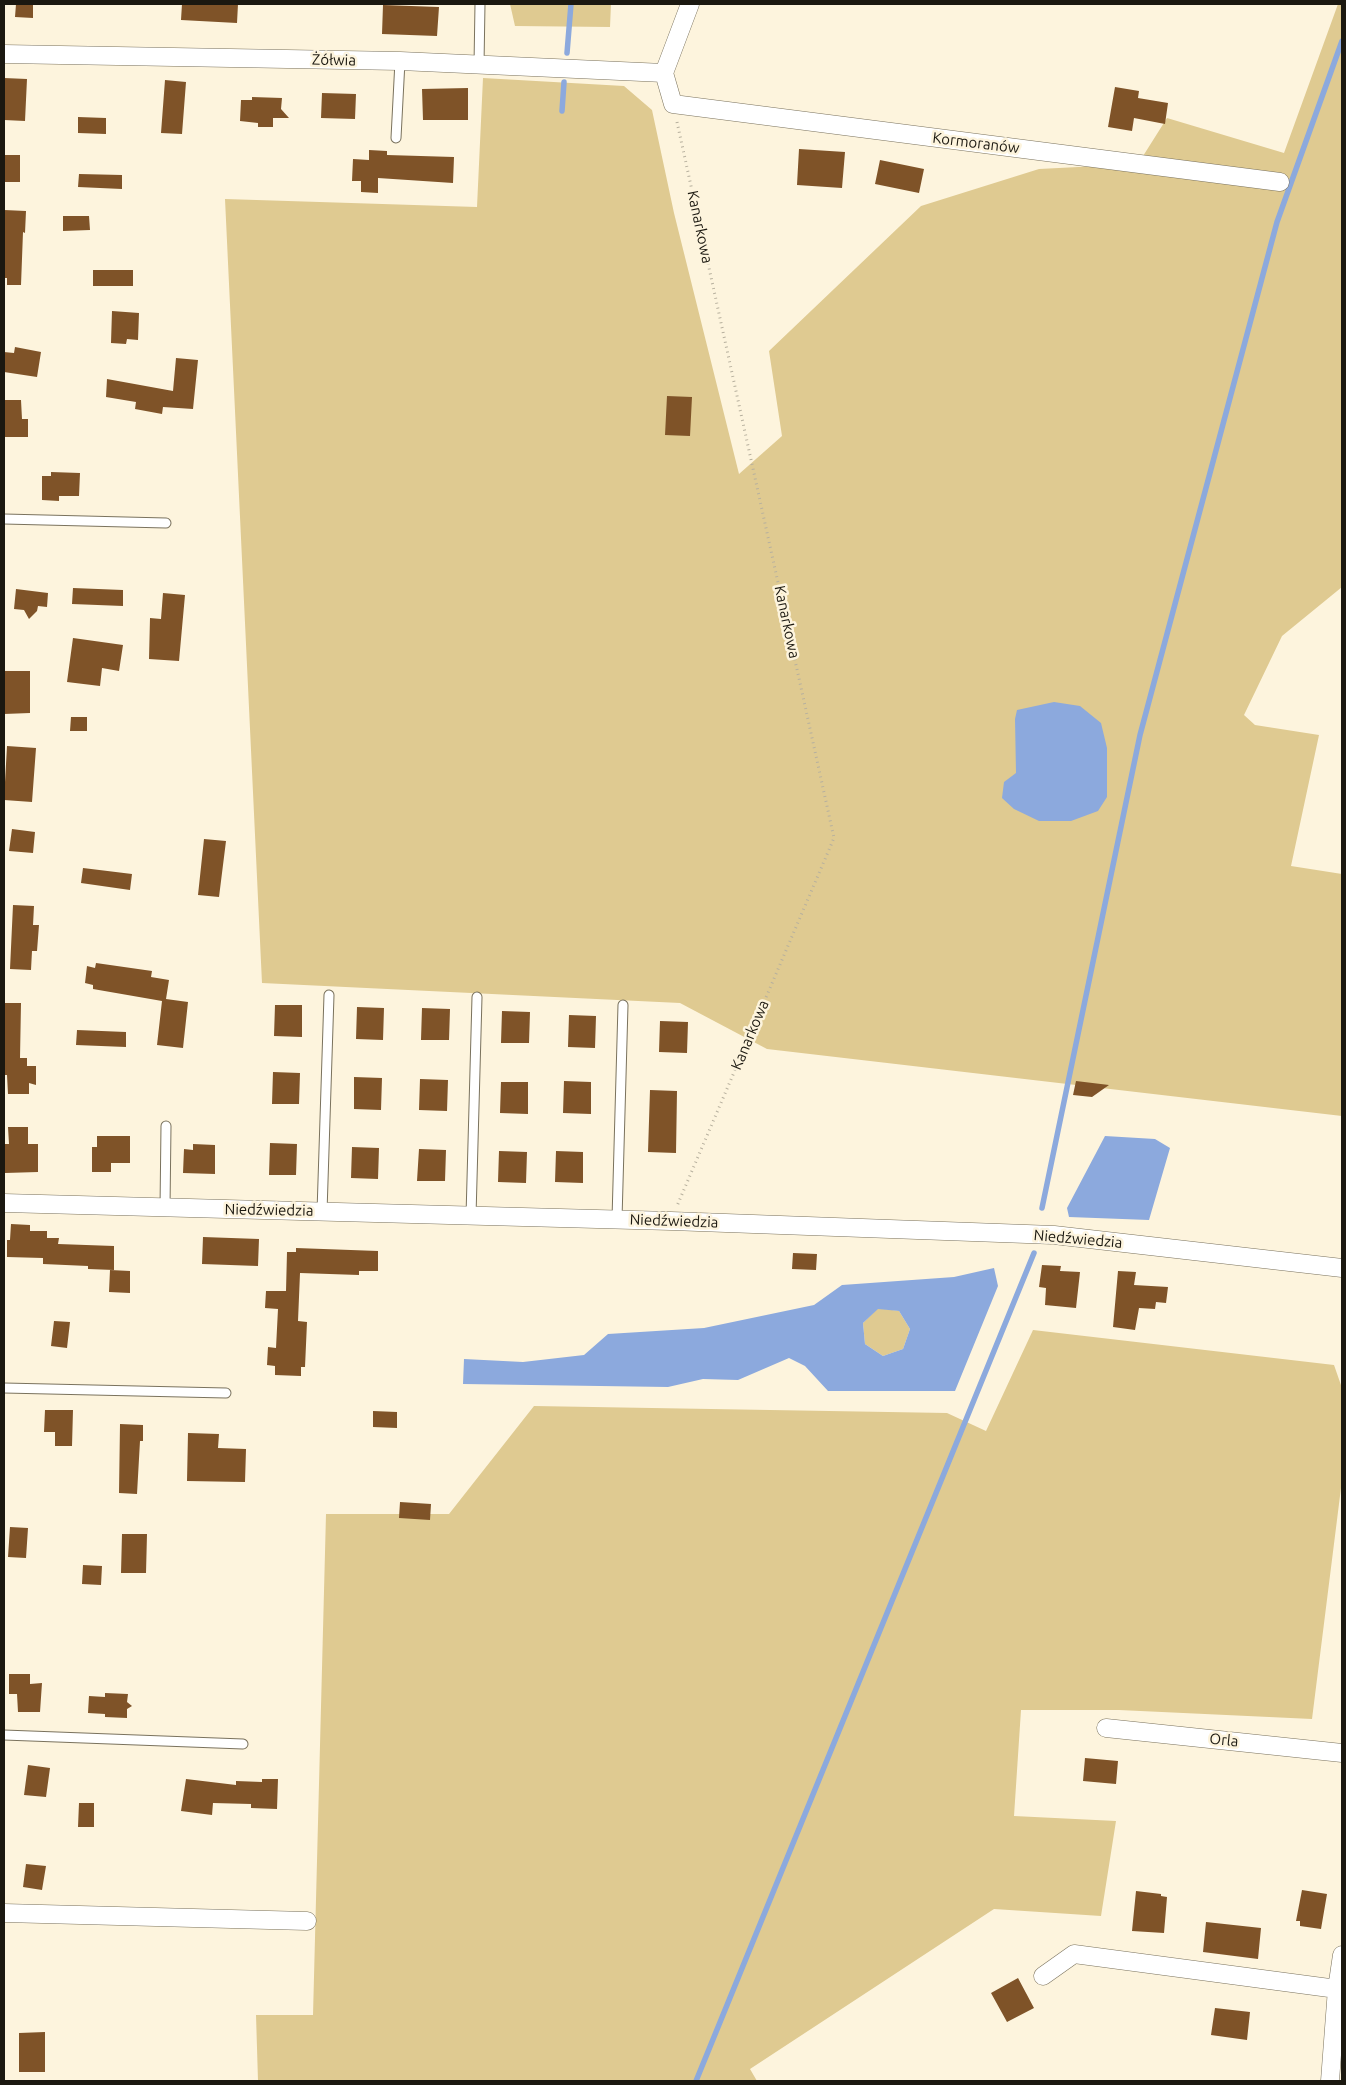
<!DOCTYPE html>
<html>
<head>
<meta charset="utf-8">
<style>
	body { margin:0 }
	#map { position:relative; width:1346px; height:2085px; overflow:hidden; background:#fdf4dd; font-family:Ubuntu,sans-serif }
	canvas { display:block }
	.frame { position:absolute; inset:0; border:5px solid #1b1810; pointer-events:none }
</style>
</head>
<body>
<div id="map">
<canvas width="1346" height="2085"></canvas>
<div class="frame"></div>
</div>
<script>
const ctx = document.querySelector('canvas').getContext('2d');
ctx.lineJoin = 'round';
function paint(path, color) { ctx.fillStyle = color; ctx.fill(path, 'evenodd'); }
const shape = rows => new Path2D(rows.map(r => 'M' + r).join(''));
function trace(path, color, width, dash) { ctx.strokeStyle = color; ctx.lineWidth = width; ctx.lineCap = dash ? 'butt' : 'round'; ctx.setLineDash(dash || []); ctx.stroke(path); }
function drawText(font, color, halo, rows, align = 'center') {
  ctx.font = font + ' Ubuntu,sans-serif'; ctx.lineWidth = 5; ctx.setLineDash([]); ctx.textBaseline = 'middle'; ctx.strokeStyle = halo; ctx.fillStyle = color; for (const [text, x, y, turn = 0] of rows) {
    ctx.save(); ctx.translate(x, y); ctx.rotate((+turn || 0) * Math.PI / 180); ctx.textAlign = isNaN(turn) ? turn : align; if (halo) ctx.strokeText(text, 0, 0); ctx.fillText(text, 0, 0); ctx.restore();
  }
}
paint(shape([
	[510,4,611,4,610,27,515,26],
	[1338,4,1342,4,1342,587,1282,636,1244,715,1255,725,1319,735,1291,866,1342,874,1342,1116,767,1049,680,1003,262,983,225,199,477,207,483,78,624,86,652,110,674,213,739,474,782,436,769,351,921,206,1039,169,1138,164,1167,118,1284,153],
	[878,1308,899,1311,910,1329,903,1349,883,1356,865,1344,863,1323],
	[1033,1330,1334,1365,1342,1388,1342,1480,1312,1719,1119,1710,1021,1710,1014,1816,1116,1821,1101,1916,994,1909,750,2069,757,2081,258,2081,256,2015,313,2015,326,1514,449,1514,534,1406,947,1413,986,1431]
]), '#dfca91');
paint(shape([
	[1054,702,1080,706,1101,723,1107,748,1107,797,1098,811,1071,821,1039,821,1014,809,1002,798,1004,782,1016,773,1015,719,1017,710],
	[1105,1136,1155,1139,1170,1148,1149,1220,1069,1217,1067,1208],
	[994,1268,998,1286,955,1391,828,1391,805,1366,789,1358,738,1380,703,1379,668,1387,463,1384,464,1359,523,1362,584,1355,608,1334,704,1328,814,1305,842,1285,954,1277],
	[878,1309,899,1311,910,1329,903,1349,883,1356,865,1344,863,1323]
]), '#8ca9dd');
trace(shape([
	[567,53,571,4],
	[562,111,564,82],
	[1042,1208,1140,735,1277,222,1342,41],
	[696,2081,1034,1253]
]), '#8ca9dd', 5.5);
paint(shape([
	[16,4,33,4,33,18,15,17],
	[182,4,238,4,237,23,181,20],
	[383,5,439,7,437,36,382,34],
	[4,78,27,79,25,121,4,120],
	[165,80,186,82,182,134,161,133],
	[1115,87,1139,91,1138,98,1168,103,1165,124,1134,118,1132,131,1108,127],
	[468,88,468,120,423,120,422,89],
	[322,93,356,94,355,119,321,118],
	[252,97,282,98,281,109,289,118,273,118,273,127,258,127,258,123,240,121,241,100,252,100],
	[78,117,106,118,106,134,78,133],
	[799,149,845,152,842,188,797,185],
	[369,150,387,151,387,155,454,157,453,183,378,178,378,193,361,192,361,181,352,181,353,159,369,160],
	[4,155,20,155,20,182,4,182],
	[880,160,924,169,919,193,875,184],
	[79,174,122,175,122,189,78,187],
	[4,210,26,211,25,233,23,232,21,285,7,285,7,278,4,278],
	[63,216,89,216,90,230,63,231],
	[93,270,133,270,133,286,93,286],
	[112,311,139,313,138,340,127,339,126,344,111,343],
	[15,347,41,352,37,377,4,372,4,352,14,353],
	[176,358,198,360,193,409,163,407,162,414,135,409,136,402,106,397,107,379,173,391],
	[667,396,692,397,690,436,665,435],
	[4,400,21,400,22,419,28,419,28,437,4,437],
	[51,472,80,473,79,496,59,496,59,501,42,500,42,476,51,476],
	[73,588,123,590,123,606,72,604],
	[16,589,48,593,47,607,38,606,37,611,29,619,24,610,14,609],
	[163,593,185,595,179,661,149,659,150,618,161,619],
	[73,638,123,645,119,671,102,668,100,686,67,682],
	[4,671,30,671,30,713,4,714],
	[71,717,87,717,87,731,70,731],
	[7,746,36,748,32,802,4,800],
	[12,829,35,832,33,853,9,851],
	[204,839,226,841,219,897,198,895],
	[83,868,132,874,130,890,81,883],
	[13,905,34,906,33,925,39,925,37,951,32,951,31,970,10,969],
	[96,963,152,971,151,977,169,980,166,999,188,1002,183,1048,157,1045,162,1001,93,989,93,985,85,983,87,966,95,968],
	[5,1003,21,1003,20,1058,27,1058,27,1066,36,1066,36,1085,29,1083,29,1094,8,1094,7,1075,5,1075],
	[275,1005,302,1005,302,1037,274,1036],
	[357,1007,384,1008,383,1040,356,1039],
	[422,1008,450,1009,449,1040,421,1040],
	[502,1011,530,1012,529,1043,501,1043],
	[569,1015,596,1016,595,1048,568,1047],
	[660,1021,688,1022,687,1053,659,1052],
	[77,1030,126,1032,126,1047,76,1045],
	[273,1072,300,1073,299,1104,272,1104],
	[354,1077,382,1078,381,1110,354,1109],
	[420,1079,448,1080,447,1111,419,1110],
	[564,1081,591,1082,591,1114,563,1113],
	[1076,1081,1109,1085,1092,1097,1073,1095],
	[501,1082,528,1082,528,1114,500,1113],
	[650,1090,677,1091,676,1153,648,1152],
	[8,1127,28,1127,28,1144,38,1144,38,1172,5,1173,4,1144,9,1144],
	[97,1136,130,1136,130,1163,111,1163,111,1172,92,1172,92,1147,97,1147],
	[270,1143,297,1144,296,1175,269,1175],
	[193,1144,215,1145,215,1174,183,1173,184,1149,193,1150],
	[352,1147,379,1148,378,1179,351,1178],
	[419,1149,446,1150,445,1181,417,1181],
	[499,1151,527,1152,526,1183,498,1182],
	[556,1151,583,1152,583,1183,555,1182],
	[11,1224,30,1225,30,1231,47,1231,47,1238,59,1238,58,1244,114,1246,114,1270,88,1269,88,1266,43,1264,43,1258,7,1257,7,1240,10,1240],
	[203,1237,259,1239,258,1266,202,1264],
	[296,1248,378,1251,378,1271,359,1271,359,1275,300,1273,298,1321,307,1322,305,1367,301,1367,301,1376,275,1375,275,1366,267,1365,268,1347,276,1348,278,1309,265,1308,266,1291,286,1291,287,1252,296,1252],
	[793,1253,817,1254,816,1270,792,1269],
	[1042,1265,1061,1266,1060,1271,1080,1272,1076,1308,1045,1305,1046,1288,1039,1287],
	[110,1270,130,1271,130,1293,109,1292],
	[1118,1271,1136,1272,1134,1285,1168,1287,1166,1303,1156,1302,1155,1309,1139,1308,1135,1330,1113,1327],
	[54,1321,70,1322,67,1348,51,1346],
	[45,1410,73,1410,72,1446,55,1446,55,1432,44,1432],
	[373,1411,397,1412,397,1428,373,1427],
	[120,1424,143,1425,143,1441,140,1441,137,1494,119,1493],
	[188,1433,219,1434,218,1448,246,1449,245,1482,187,1481],
	[400,1502,431,1504,430,1520,399,1518],
	[10,1527,28,1528,26,1558,8,1557],
	[122,1534,147,1534,146,1573,121,1573],
	[83,1565,102,1566,101,1585,82,1584],
	[9,1674,30,1674,30,1684,42,1683,40,1712,18,1712,17,1694,9,1694],
	[105,1693,128,1694,127,1702,132,1706,127,1709,127,1718,105,1717,105,1714,88,1713,89,1696,105,1697],
	[1085,1758,1118,1761,1116,1784,1083,1781],
	[28,1765,50,1768,46,1797,24,1795],
	[186,1779,236,1785,236,1781,262,1782,262,1779,278,1779,277,1809,251,1808,251,1804,213,1803,212,1815,181,1811],
	[79,1803,94,1803,94,1827,78,1827],
	[26,1864,46,1866,42,1890,23,1887],
	[1302,1890,1327,1894,1321,1929,1300,1926,1300,1921,1296,1921],
	[1136,1891,1161,1894,1161,1896,1167,1897,1164,1933,1132,1931],
	[1206,1922,1261,1928,1258,1959,1203,1952],
	[1018,1978,1034,2008,1007,2022,991,1993],
	[1215,2008,1250,2012,1247,2040,1211,2035],
	[45,2032,45,2072,19,2072,19,2033]
]), '#7f5328');
const lane = shape([
	[479,65,480,4],
	[396,138,400,61],
	[4,519,166,523],
	[165,1208,166,1126],
	[322,1212,329,995],
	[471,1216,477,997],
	[617,1219,623,1005],
	[4,1388,226,1393],
	[4,1735,243,1744]
]);
const street = shape([
	[690,4,664,73,673,104,1280,182],
	[4,54,400,61,664,73],
	[4,1203,671,1221,1054,1235,1342,1268],
	[1106,1728,1342,1753],
	[4,1913,307,1921],
	[1043,1976,1074,1954,1337,1989],
	[1330,2081,1337,1989,1342,1955]
]);
trace(lane, '#7a725d', 11);
trace(street, '#7a725d', 19);
trace(shape([
	[677,122,834,838,677,1206]
]), '#b7b09e', 3, [1, 4]);
trace(lane, '#fff', 9);
trace(street, '#fff', 18);
drawText('15px', '#1b1810', '#fdf4dd', [
	["Żółwia",334,60,1],
	["Kormoranów",976,143,7],
	["Kanarkowa",700,227,78],
	["Kanarkowa",787,622,78],
	["Kanarkowa",750,1035,-67],
	["Niedźwiedzia",269,1210,1],
	["Niedźwiedzia",674,1221,2],
	["Niedźwiedzia",1078,1239,5],
	["Orla",1224,1740,6]
]);
</script>
</body>
</html>
